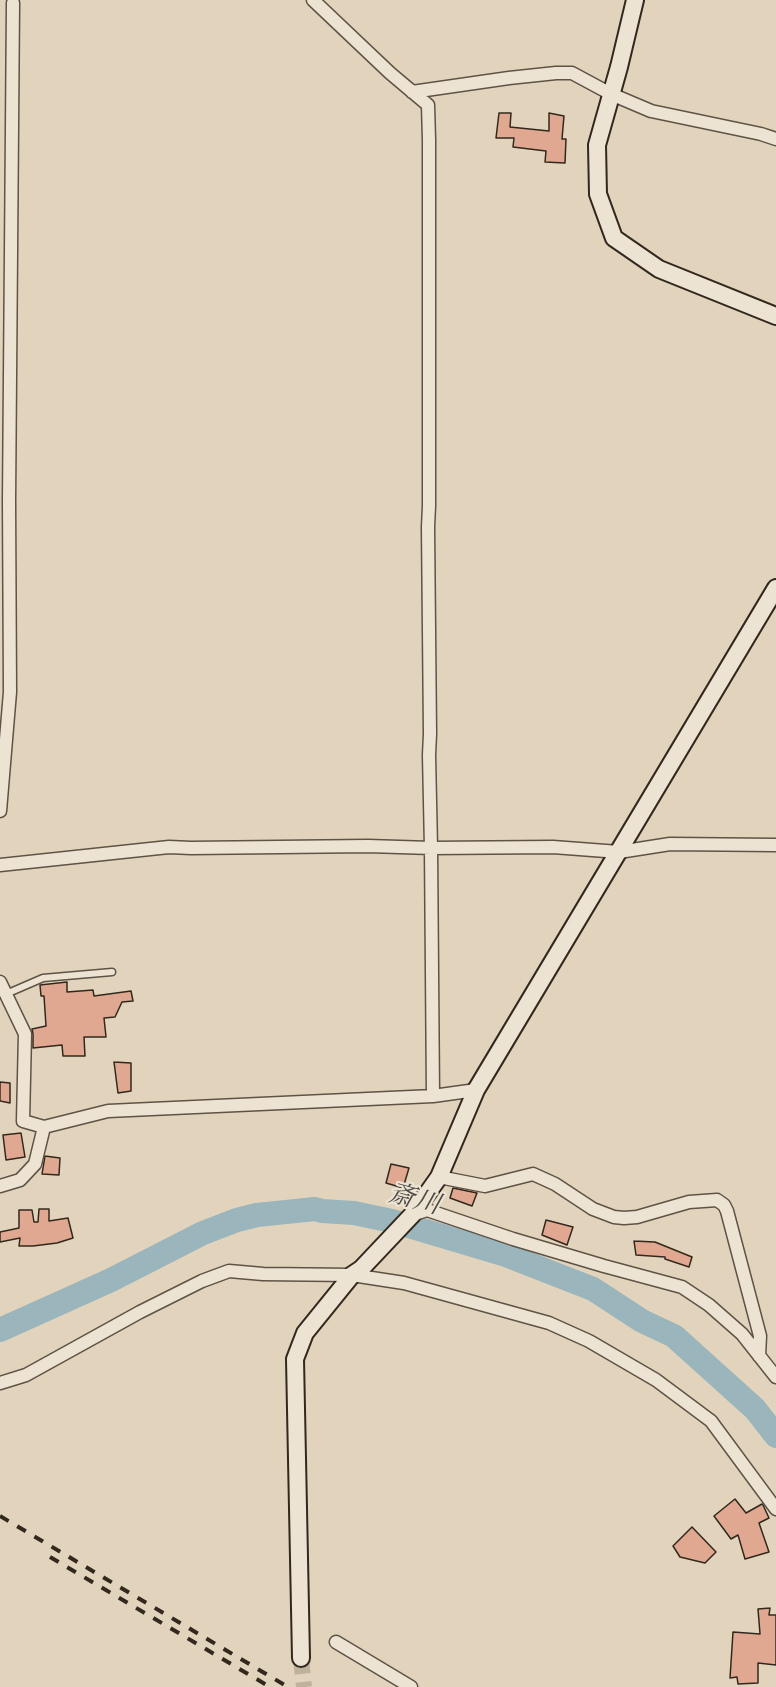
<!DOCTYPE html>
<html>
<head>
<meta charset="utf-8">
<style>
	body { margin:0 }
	canvas { display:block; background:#e2d4bc }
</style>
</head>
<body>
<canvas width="776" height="1687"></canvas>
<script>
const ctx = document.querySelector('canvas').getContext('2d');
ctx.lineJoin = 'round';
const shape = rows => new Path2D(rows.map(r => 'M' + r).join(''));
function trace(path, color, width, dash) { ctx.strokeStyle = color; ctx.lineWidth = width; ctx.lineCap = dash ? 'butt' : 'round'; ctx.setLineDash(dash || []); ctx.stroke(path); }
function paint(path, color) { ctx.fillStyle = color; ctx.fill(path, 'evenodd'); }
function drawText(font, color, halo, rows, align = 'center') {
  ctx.font = font + ' "EB Garamond","Noto Serif JP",serif'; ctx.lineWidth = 4.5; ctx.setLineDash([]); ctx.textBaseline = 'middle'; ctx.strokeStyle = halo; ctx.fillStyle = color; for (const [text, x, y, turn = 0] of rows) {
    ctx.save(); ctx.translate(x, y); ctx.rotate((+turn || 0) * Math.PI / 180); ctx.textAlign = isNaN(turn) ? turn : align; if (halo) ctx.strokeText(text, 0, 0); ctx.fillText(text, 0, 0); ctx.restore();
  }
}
trace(shape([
	[0,1330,111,1280,203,1233,237,1220,257,1215,315,1209,322,1211,354,1213,392,1221,506,1255,593,1289,642,1321,674,1336,755,1409,776,1436]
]), '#9ab5bc', 24);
const building = shape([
	[499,113,511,113,510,127,549,131,549,113,564,116,562,139,566,139,565,163,545,162,546,151,513,147,514,138,496,138,499,113],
	[67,982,67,992,93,990,94,996,131,991,133,1001,122,1002,115,1017,104,1018,106,1037,84,1037,85,1056,63,1056,62,1045,33,1048,33,1034,32,1029,46,1026,44,996,41,996,40,985,67,982],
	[114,1062,131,1063,131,1091,118,1093,114,1062],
	[0,1082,10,1083,10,1103,0,1101,0,1082],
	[21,1133,25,1157,6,1160,3,1135,21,1133],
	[45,1156,60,1158,59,1175,42,1174,45,1156],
	[391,1164,409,1168,403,1188,386,1183,391,1164],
	[453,1188,477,1193,472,1206,450,1198,453,1188],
	[39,1209,49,1209,49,1221,68,1218,73,1238,57,1243,33,1246,19,1246,20,1238,0,1242,0,1232,19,1228,19,1210,32,1210,34,1222,38,1222,39,1209],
	[546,1220,573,1227,567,1245,542,1235,546,1220],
	[634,1241,655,1242,692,1257,689,1267,665,1259,665,1257,636,1255,634,1241],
	[735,1499,746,1513,762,1504,763,1505,769,1518,759,1523,769,1552,745,1559,738,1535,731,1539,714,1516,735,1499],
	[692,1527,716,1552,705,1563,680,1557,673,1546,692,1527],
	[770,1608,769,1615,776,1615,776,1665,758,1663,758,1683,738,1684,737,1677,730,1678,733,1632,760,1634,758,1609,770,1608]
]);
paint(building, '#e0a890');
trace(building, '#32281d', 1.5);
trace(shape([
	[301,1658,304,1687]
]), '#bfb29c', 16, [16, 8]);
const lane = shape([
	[6,994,43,978,112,972]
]);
const street = shape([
	[313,0,390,73,428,105,429,140,429,506,428,527,430,734,429,755,431,848,433,1096],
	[412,92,509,78,556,73,572,73,611,94,651,111,761,134,776,139],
	[0,811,10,692,9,501,13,3],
	[0,865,169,847,191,848,368,846,431,848,553,847,619,852,670,844,776,845],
	[0,982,25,1034,23,1121,44,1127,108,1111,433,1096,476,1090],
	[439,1177,485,1186,533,1174,555,1184,593,1209,614,1217,624,1218,637,1217,689,1202,717,1200,724,1205,727,1211,760,1336,759,1356],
	[0,1186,20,1180,35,1164,44,1127],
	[412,1215,427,1210,513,1239,604,1266,682,1287,709,1305,742,1334,776,1377],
	[0,1383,26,1375,140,1312,202,1281,229,1271,263,1274,352,1275,404,1283,549,1323,589,1341,656,1380,711,1421,776,1509],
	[336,1642,411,1687]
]);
const secondary = shape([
	[635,0,619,67,597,145,598,194,614,238,659,269,776,316],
	[301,1658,295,1359,305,1333,352,1275,361,1269,412,1215,439,1177,476,1090,776,588]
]);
trace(lane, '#5e5345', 9);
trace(street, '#5e5345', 15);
trace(secondary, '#32281d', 20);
trace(lane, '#ece3d3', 6);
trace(street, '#ece3d3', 12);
trace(secondary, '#ece3d3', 16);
trace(shape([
	[0,1516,288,1687],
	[50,1557,270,1687]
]), '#32281d', 4, [10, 10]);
drawText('italic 26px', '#4c4b45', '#ece3d3', [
	["斎川",414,1200,15]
]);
</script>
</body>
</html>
